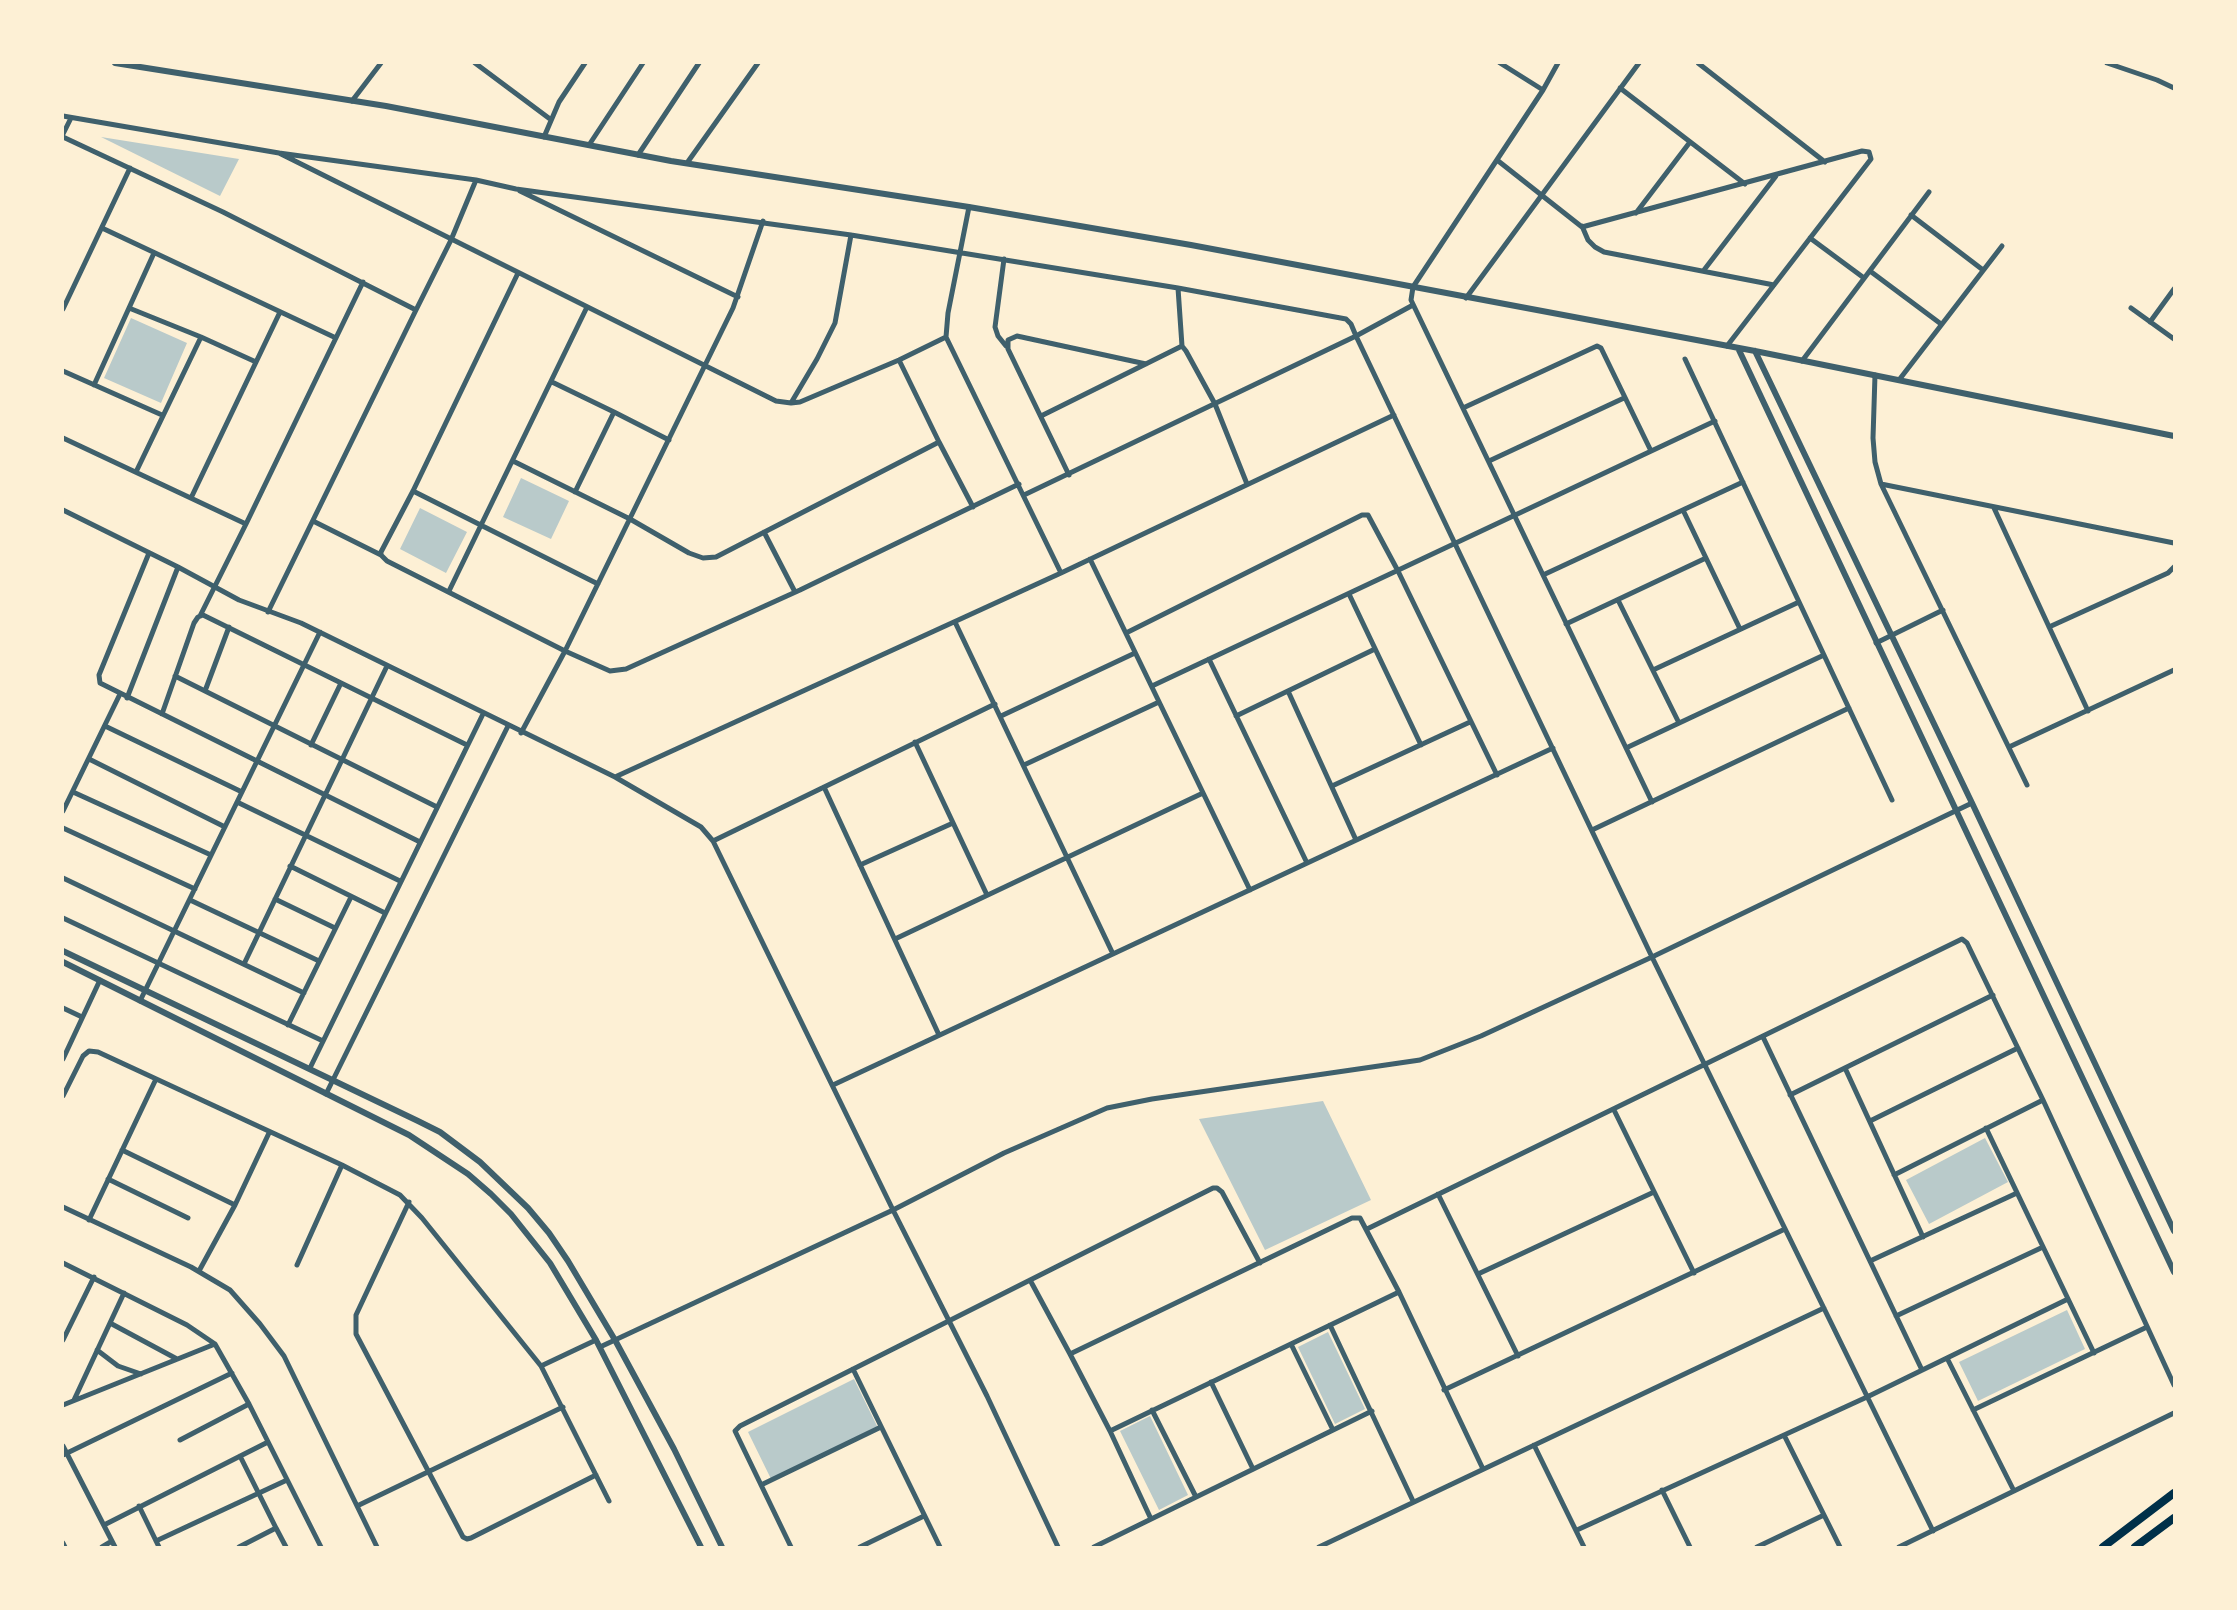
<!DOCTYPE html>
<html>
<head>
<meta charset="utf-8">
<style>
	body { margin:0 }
	#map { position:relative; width:2237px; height:1610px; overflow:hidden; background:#fdf0d5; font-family:"Roboto Serif",serif }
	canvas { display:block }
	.frame { position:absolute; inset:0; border:64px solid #fdf0d5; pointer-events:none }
</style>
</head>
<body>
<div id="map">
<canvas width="2237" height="1610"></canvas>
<div class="frame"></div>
</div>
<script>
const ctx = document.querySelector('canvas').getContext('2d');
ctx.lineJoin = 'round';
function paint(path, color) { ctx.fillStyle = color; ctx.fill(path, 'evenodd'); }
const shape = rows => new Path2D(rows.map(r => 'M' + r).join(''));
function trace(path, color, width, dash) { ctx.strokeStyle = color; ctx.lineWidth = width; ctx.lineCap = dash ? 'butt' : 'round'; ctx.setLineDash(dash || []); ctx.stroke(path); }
paint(shape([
	[101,137,239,159,220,196],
	[131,318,187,343,161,403,104,378],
	[521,478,569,501,551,539,503,517],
	[420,508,467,532,446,573,400,549],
	[1323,1101,1371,1200,1265,1250,1199,1119],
	[1985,1138,2008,1182,1929,1224,1906,1180],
	[2067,1310,2085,1349,1978,1401,1959,1362],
	[1328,1332,1365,1409,1335,1424,1298,1347],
	[854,1379,878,1428,772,1481,748,1432],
	[1150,1416,1188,1495,1159,1510,1120,1431]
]), '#b9caca');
trace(shape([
	[475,63,550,119],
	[1500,63,1543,90,1558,63],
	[1698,63,1825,162],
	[2107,63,2157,80,2174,88],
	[1620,88,1745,184],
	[1543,90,1413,287,1411,300,1652,802],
	[352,101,381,63],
	[63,116,279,153,776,401,791,403,800,402,899,360,946,337],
	[63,134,71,118],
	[63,137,223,212,416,310,268,612],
	[544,137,559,102,585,63],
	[589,145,643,63],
	[279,153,476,180,516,189,851,235,1178,288,1346,319,1351,324,1356,336,1652,957,1933,1531],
	[638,155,699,63],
	[1497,160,1582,227,1862,151,1869,152,1871,159,1727,346],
	[687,163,758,63],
	[520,191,738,297],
	[969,207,948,313,946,337,1061,573],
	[1636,213,1690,142],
	[1911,215,1983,270],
	[1582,226,1588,240,1595,247,1604,252,1774,285],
	[102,228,336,338],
	[1810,238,1864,278],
	[1004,259,995,327,998,336,1006,346],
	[1704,270,1776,176],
	[1870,271,1941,324],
	[518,273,413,491,381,552,381,555,387,561,565,651,733,308,763,221],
	[1178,288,1182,346],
	[1466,298,1639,63],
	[129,308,201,337,136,472],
	[2131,308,2174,339],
	[63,309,130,168],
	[416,310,451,240,476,180],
	[2150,322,2174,289],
	[201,337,256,362],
	[1685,359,1892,800],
	[1802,361,1929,192],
	[63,371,162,415],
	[1875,375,1873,438,1875,462,1881,484],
	[1899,380,2002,246],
	[552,382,614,412,575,492],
	[94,385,154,253],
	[791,403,817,359,835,323,851,235],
	[1463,408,1597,346,1601,348,1651,451],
	[614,412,669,440],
	[1041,416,1182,346,1186,351,1215,404,1247,484],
	[63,438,246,524,363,282],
	[939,442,973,507],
	[513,461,630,519,689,553,703,558,716,557,939,442,899,360],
	[1489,461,1624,398],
	[1069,475,1008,349,1008,340,1017,336,1146,364],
	[413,491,598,584],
	[1024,495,1356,336,1413,305],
	[191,498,280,312],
	[1994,508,2088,711],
	[63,510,178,567,239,600,301,623,615,777,701,827,713,841,893,1210,987,1396,1058,1547],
	[1683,510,1740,629],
	[313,521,381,555],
	[764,532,795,592],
	[149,553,99,675,100,683,420,842],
	[1090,559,1250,890],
	[1543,575,1743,482],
	[449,591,587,307],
	[1349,594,1421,745],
	[1618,600,1679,723],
	[200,616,246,524],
	[955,622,1113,954],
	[1566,624,1706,558],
	[2049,627,2168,573,2174,567],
	[1126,633,1362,515,1368,515,1398,571,1497,775],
	[1876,643,1943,610],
	[1209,659,1307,863],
	[1653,670,1799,602],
	[175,676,437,807],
	[1152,686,1715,421],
	[205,691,229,627],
	[1288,691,1356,840],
	[127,698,178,567],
	[162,714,194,623,198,617,203,615,467,745],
	[1001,716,1135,653],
	[1236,716,1375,649],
	[105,726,242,792],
	[521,733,565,651,610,671,626,669,800,590,1019,484],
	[915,742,987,895],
	[311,745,341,683],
	[2009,747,2174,670],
	[1626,748,1824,655],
	[89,759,225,827],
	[1024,765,1159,702],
	[615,777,1061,573,1394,415],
	[2027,785,1881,484,2174,543],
	[1332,786,1470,722],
	[824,787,939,1035],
	[73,792,211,855],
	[237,802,400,881],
	[63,811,120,694],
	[63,828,195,889],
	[1592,830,1849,708],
	[713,841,995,704],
	[860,865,953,823],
	[290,866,385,913],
	[63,878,304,993],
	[275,899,335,928],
	[190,900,319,961],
	[63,918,323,1041],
	[895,939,1203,793],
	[244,964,387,666],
	[140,1001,320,632],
	[63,1008,82,1017],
	[288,1025,351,897],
	[1763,1037,1922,1370],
	[63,1059,100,980],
	[310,1068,483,714],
	[1845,1068,1923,1237],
	[833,1085,1553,748],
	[326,1094,508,726],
	[1790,1095,1993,995],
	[63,1096,83,1056,89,1051,98,1052,342,1165,400,1195,422,1218,541,1366,609,1501],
	[1614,1110,1694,1273],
	[1870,1121,2018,1048],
	[1986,1128,2094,1353],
	[122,1150,235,1205],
	[1894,1175,2043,1100],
	[108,1179,188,1218],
	[1438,1194,1518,1356],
	[409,1202,356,1315,356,1334,463,1537,467,1539,471,1538,596,1475],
	[63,1207,191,1267,230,1290,260,1324,284,1356,377,1547],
	[89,1220,156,1079],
	[1367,1229,1962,939,1967,943,2043,1100,2174,1385],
	[1870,1261,2017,1193],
	[63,1263,187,1325,215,1344],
	[297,1265,342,1165],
	[199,1271,235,1205,269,1133],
	[1478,1274,1654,1192],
	[1030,1280,1070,1354,1352,1218,1360,1218,1399,1292,1483,1469],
	[1896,1316,2043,1247],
	[110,1323,177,1359],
	[1330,1325,1413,1501],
	[63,1340,94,1277],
	[1291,1344,1333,1430],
	[600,1347,893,1210,1004,1153,1107,1108,1152,1099,1420,1060,1481,1036,1652,957,1972,803],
	[97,1350,118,1366,141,1374],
	[1070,1354,1110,1431,1151,1519],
	[1947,1358,2014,1491],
	[541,1366,596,1340],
	[853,1369,940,1547],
	[1211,1382,1253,1469],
	[1444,1390,1785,1229],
	[74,1400,124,1293],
	[63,1405,215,1344,249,1404,321,1547],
	[1152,1410,1196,1497],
	[1973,1410,2147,1327],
	[1110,1431,1399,1292],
	[1784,1435,1840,1547],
	[180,1440,249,1404],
	[1534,1445,1584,1547],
	[63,1446,115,1547],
	[63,1455,232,1373],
	[240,1456,276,1528],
	[761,1485,881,1427],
	[1662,1490,1690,1547],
	[139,1506,159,1547],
	[357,1506,563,1407],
	[104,1525,268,1442],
	[1577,1530,1867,1397,2068,1299],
	[156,1541,287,1480],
	[63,1543,65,1547],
	[102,1547,112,1541],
	[239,1547,276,1528,286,1547],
	[791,1547,735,1431,740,1426,1213,1188,1217,1188,1222,1192,1260,1263],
	[860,1547,924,1516],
	[1094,1547,1372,1411],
	[1319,1547,1824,1308],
	[1757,1547,1824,1515],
	[1899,1547,2174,1413]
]), '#3f606c', 5);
trace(shape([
	[115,63,386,106,671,161,969,207,1191,245,1755,351,2174,436],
	[1738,348,2174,1272],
	[1755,351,1972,803,2174,1231],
	[63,951,418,1121,440,1132,480,1162,528,1208,549,1233,568,1261,615,1340,674,1449,722,1547],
	[63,962,409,1135,468,1174,491,1194,511,1214,550,1263,596,1340,701,1547]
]), '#3f606c', 6);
trace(shape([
	[2103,1547,2174,1493],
	[2135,1547,2174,1518]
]), '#003049', 8);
</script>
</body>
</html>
